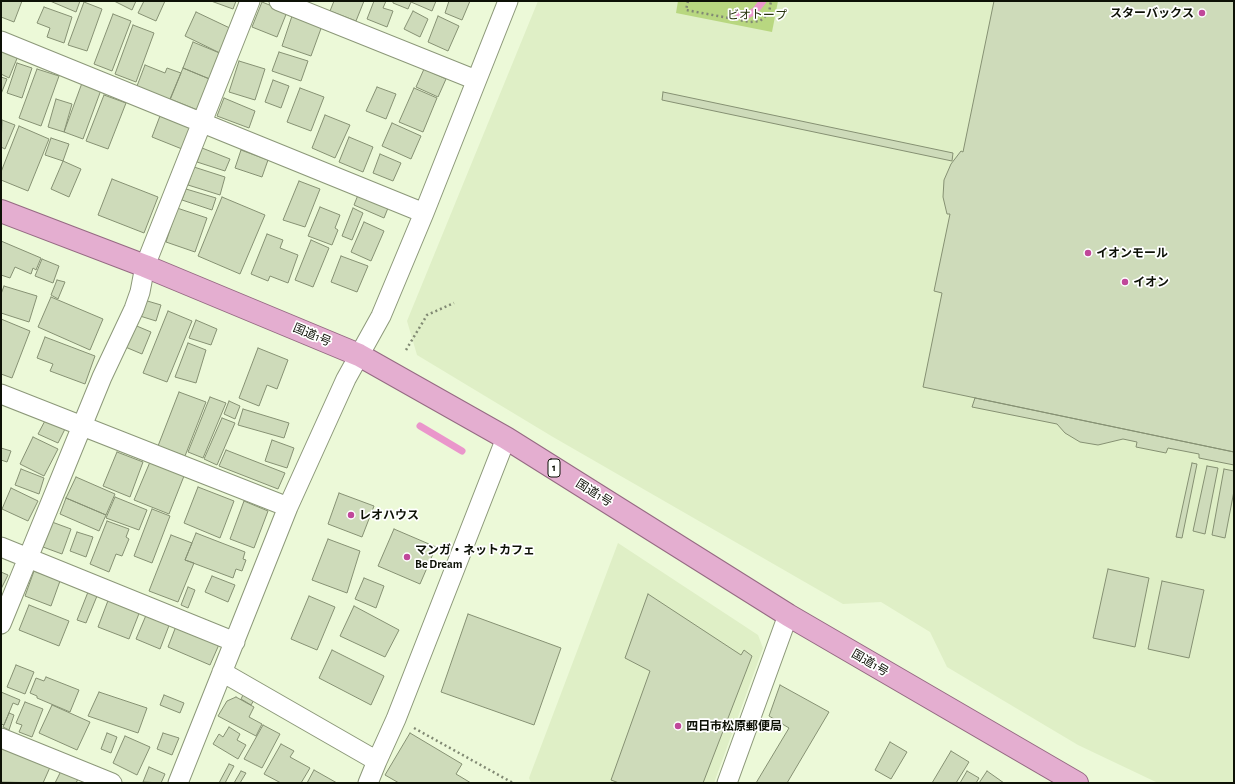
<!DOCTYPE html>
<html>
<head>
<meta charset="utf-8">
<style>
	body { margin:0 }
	#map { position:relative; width:1235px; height:784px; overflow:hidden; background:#ecf9d8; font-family:"Alegreya Sans",sans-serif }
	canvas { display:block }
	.frame { position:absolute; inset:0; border:2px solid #0d1106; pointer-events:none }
</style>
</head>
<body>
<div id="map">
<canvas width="1235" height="784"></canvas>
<div class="frame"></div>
</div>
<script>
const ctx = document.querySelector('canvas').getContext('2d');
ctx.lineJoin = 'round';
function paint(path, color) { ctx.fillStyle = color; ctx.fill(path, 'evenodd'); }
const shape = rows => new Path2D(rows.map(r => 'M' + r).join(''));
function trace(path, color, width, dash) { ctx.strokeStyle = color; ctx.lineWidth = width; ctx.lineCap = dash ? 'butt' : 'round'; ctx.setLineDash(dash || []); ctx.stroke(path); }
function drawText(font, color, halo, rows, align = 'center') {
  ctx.font = font + ' "Alegreya Sans","Noto Sans JP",sans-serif'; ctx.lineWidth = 3.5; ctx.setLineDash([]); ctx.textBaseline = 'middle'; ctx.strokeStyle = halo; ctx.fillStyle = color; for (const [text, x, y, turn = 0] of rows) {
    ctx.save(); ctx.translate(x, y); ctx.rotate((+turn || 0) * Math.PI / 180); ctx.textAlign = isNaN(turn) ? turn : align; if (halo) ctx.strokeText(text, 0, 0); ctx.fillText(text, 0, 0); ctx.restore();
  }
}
paint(shape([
	[538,1,1234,1,1234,783,1158,783,1078,745,947,667,930,632,881,602,843,604,553,437,417,355,407,321],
	[618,543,758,635,763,648,714,783,531,783,529,778]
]), '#dfefc6');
paint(shape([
	[678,1,778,1,772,32,676,13]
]), '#b8d780');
trace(shape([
	[739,15,747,15,755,11,763,1],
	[420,426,462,451]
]), '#ea96cb', 7);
const building = shape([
	[1,1,22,1,14,22,1,17,1,1],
	[50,1,80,1,76,12,50,1],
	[114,1,136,1,132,10,114,1],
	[144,1,165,1,156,21,138,13,144,1],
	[211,1,236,1,233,9,211,1],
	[334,1,364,1,356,21,330,11,334,1],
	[374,1,386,1,383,8,393,11,387,27,367,19,374,1],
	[393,1,436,1,432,11,411,2,408,9,393,3,393,1],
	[449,1,470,1,462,20,445,13,449,1],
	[994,1,1234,1,1234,452,923,387,942,293,934,291,950,214,947,214,943,197,944,180,951,164,961,151,963,152,994,1],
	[84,2,102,9,87,51,68,45,84,2],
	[262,2,287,12,277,37,252,27,262,2],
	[44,7,72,17,64,43,47,37,50,28,37,23,44,7],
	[413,11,428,19,420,37,404,29,413,11],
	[196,12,234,30,222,54,185,36,196,12],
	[293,13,323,23,311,56,282,46,293,13],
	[113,14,131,21,112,71,94,64,113,14],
	[438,16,459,26,448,51,428,42,438,16],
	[133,25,154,33,136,82,115,74,133,25],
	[193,42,222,54,212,80,183,68,193,42],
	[1,48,18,56,9,78,1,74,1,48],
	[279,52,308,61,301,81,272,71,279,52],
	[239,61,265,69,255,100,229,92,239,61],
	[17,63,32,68,22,98,7,93,17,63],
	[145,65,165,73,167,68,181,73,170,100,137,86,145,65],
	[183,68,212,80,200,111,170,99,183,68],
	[37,69,59,76,41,126,19,118,37,69],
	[424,69,446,79,438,97,416,87,424,69],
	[1,77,7,79,1,94,1,77],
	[273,80,289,86,281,108,265,102,273,80],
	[82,83,101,90,83,139,64,132,82,83],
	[377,87,396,94,386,119,366,111,377,87],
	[300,88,324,97,311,131,287,122,300,88],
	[414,88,437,98,423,132,399,122,414,88],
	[663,92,953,153,952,161,662,100,663,92],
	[104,95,126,103,108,149,86,141,104,95],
	[224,98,255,111,249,128,217,116,224,98],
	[56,99,72,104,64,132,48,127,56,99],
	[325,115,350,125,335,158,312,148,325,115],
	[160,116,190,128,182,149,152,137,160,116],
	[2,120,15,125,5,149,1,147,2,120],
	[392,123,421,136,411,159,382,146,392,123],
	[19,126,49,139,28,191,1,180,1,172,19,126],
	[349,137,373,147,363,172,339,162,349,137],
	[51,138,69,144,63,161,45,155,51,138],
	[202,148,230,159,225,171,197,162,202,148],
	[241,150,268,160,262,177,235,168,241,150],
	[380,154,401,163,393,181,373,173,380,154],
	[63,161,81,169,69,197,51,189,63,161],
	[194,167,225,177,220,195,188,185,194,167],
	[112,179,158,197,144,233,98,215,112,179],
	[299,181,320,189,305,227,283,220,299,181],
	[186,189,216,198,212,210,182,200,186,189],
	[360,190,390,203,384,218,354,205,360,190],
	[222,197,265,215,240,274,198,256,222,197],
	[320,207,340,215,335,228,338,230,332,245,308,236,320,207],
	[177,208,207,218,195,252,166,242,177,208],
	[353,208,363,213,352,240,342,236,353,208],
	[364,222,384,231,371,261,351,252,364,222],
	[267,234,283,240,280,248,298,255,288,283,270,276,268,281,251,274,267,234],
	[311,240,329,248,313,287,295,280,311,240],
	[1,241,41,258,36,270,33,268,31,274,15,267,10,278,1,275,1,241],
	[341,256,368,266,357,292,331,282,341,256],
	[42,259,59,266,53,283,35,276,42,259],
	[57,280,65,282,58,299,51,295,57,280],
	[4,286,37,296,29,322,1,313,1,294,4,286],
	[51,297,103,319,90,350,38,327,51,297],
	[144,300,161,305,156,321,140,316,144,300],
	[168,311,192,321,167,382,143,373,168,311],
	[1,319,30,331,12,378,1,374,1,319],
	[196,320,217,329,211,345,189,338,196,320],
	[132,324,151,332,142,354,123,346,132,324],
	[45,337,95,356,85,384,50,371,53,364,37,358,45,337],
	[188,343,206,350,196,383,175,377,188,343],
	[258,348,288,360,277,389,267,385,259,406,239,398,258,348],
	[179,392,206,402,185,456,158,446,179,392],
	[210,397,226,403,203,458,188,452,210,397],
	[975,398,1234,452,1234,465,1199,458,1199,454,1168,448,1166,453,1136,447,1137,442,1123,439,1098,445,1080,442,1065,433,1057,424,972,407,975,398],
	[229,401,240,406,235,419,224,414,229,401],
	[243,409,289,423,284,438,238,425,243,409],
	[47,417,66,427,58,443,38,434,47,417],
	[222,418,235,423,217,465,204,459,222,418],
	[33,437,58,449,44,476,20,464,33,437],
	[272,440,294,448,287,468,265,461,272,440],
	[1,448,11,451,7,462,1,460,1,448],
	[226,450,285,473,278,489,219,466,226,450],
	[117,452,143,462,130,497,103,486,117,452],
	[150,462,184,476,169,514,134,500,150,462],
	[1192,463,1197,464,1182,538,1176,537,1192,463],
	[1207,466,1218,468,1205,534,1193,531,1207,466],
	[21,469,44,478,39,494,15,485,21,469],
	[1224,469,1234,471,1234,491,1225,538,1212,535,1224,469],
	[76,477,115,494,106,515,66,498,76,477],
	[198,487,234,501,220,538,184,523,198,487],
	[11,488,38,501,28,521,2,509,11,488],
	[339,493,374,506,362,537,328,524,339,493],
	[115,497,147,510,139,530,106,518,115,497],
	[66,498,106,515,99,531,60,514,66,498],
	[244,501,268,511,254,548,230,539,244,501],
	[152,509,170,516,152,563,134,556,152,509],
	[107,521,129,529,126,537,129,539,122,556,116,554,109,572,90,564,107,521],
	[52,522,71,529,62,554,43,547,52,522],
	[394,529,436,547,420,584,378,566,394,529],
	[77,532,93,537,86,557,70,551,77,532],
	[196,533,245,552,243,559,246,560,242,571,236,569,233,578,185,560,196,533],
	[171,535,192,543,185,560,194,563,178,602,149,591,171,535],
	[328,539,360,551,347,593,312,580,328,539],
	[1108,569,1149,578,1135,647,1093,638,1108,569],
	[34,571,60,581,51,606,25,596,34,571],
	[1,572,8,575,1,589,1,572],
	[212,576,235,585,228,602,205,592,212,576],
	[364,578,384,586,376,608,355,599,364,578],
	[1162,581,1204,590,1189,658,1148,649,1162,581],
	[188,587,195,590,188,608,181,605,188,587],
	[88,592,97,596,86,623,77,620,88,592],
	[648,594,741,655,744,650,752,656,703,783,619,783,611,780,650,671,625,658,648,594],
	[309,596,335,607,317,650,291,639,309,596],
	[109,598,140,611,129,639,98,627,109,598],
	[29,605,69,621,59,646,19,630,29,605],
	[354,606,399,630,385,657,340,636,354,606],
	[147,613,170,623,160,649,136,639,147,613],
	[468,614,561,648,534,725,441,692,468,614],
	[178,621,221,640,210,665,168,647,178,621],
	[332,650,384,676,371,705,319,678,332,650],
	[16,665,34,672,25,694,7,687,16,665],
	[46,677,79,690,70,712,37,698,37,696,30,693,36,678,44,681,46,677],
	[780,685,829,712,787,783,756,783,789,728,769,716,780,685],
	[1,692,20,700,18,705,13,703,4,725,1,724,1,692],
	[99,692,147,708,138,733,88,716,99,692],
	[164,695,184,703,180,713,160,705,164,695],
	[243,695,254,700,251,705,241,699,243,695],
	[236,697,254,707,249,717,262,724,256,736,218,716,227,701,236,697],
	[25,702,43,709,32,737,19,732,22,725,16,723,25,702],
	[52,705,90,722,77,750,39,733,52,705],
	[9,713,14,715,9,730,3,727,9,713],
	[263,725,280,734,262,768,244,759,263,725],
	[229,727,240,734,237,740,246,745,238,759,213,744,219,734,223,737,229,727],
	[107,733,117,737,111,753,101,749,107,733],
	[163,733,179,738,172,755,157,749,163,733],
	[410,733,462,764,456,774,471,783,399,783,385,775,410,733],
	[125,736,150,747,137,775,113,763,125,736],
	[890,742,907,752,891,779,875,770,890,742],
	[1,744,51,765,43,783,1,782,1,744],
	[281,744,294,751,290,757,310,768,301,783,281,783,264,774,281,744],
	[951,751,969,762,956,783,932,783,951,751],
	[229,764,234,766,225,783,219,783,229,764],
	[149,767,165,774,161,783,143,782,149,767],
	[62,769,79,777,76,783,55,783,62,769],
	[314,770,337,783,307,783,314,770],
	[241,771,246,773,240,783,234,783,241,771],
	[967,771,979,778,976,783,960,783,967,771],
	[987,771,1004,783,979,783,987,771]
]);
paint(building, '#cedbba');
trace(building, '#869173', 1);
const minor = shape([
	[279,1,476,80],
	[1,41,424,213],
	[1,394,288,507],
	[1,547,235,642],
	[1,624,102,377,134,309,140,292,145,266,250,1],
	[222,672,377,761,396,719,506,438],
	[1,738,112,783],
	[178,783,288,507,346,379,381,316,424,213,508,1],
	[368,783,377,761],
	[727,783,788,615]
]);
const trunk = shape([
	[1,211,145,266,359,355,506,438,788,615,1077,783]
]);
trace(minor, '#8c9879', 21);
trace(trunk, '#956a82', 24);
trace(shape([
	[688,1,686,10,750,22,760,21,769,13,771,1],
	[406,350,427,315,454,303],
	[414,728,513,783]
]), '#818973', 2.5, [2, 3]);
trace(minor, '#fff', 19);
trace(trunk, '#e4aed0', 22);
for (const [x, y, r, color] of [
	[1202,13,4,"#c0479a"],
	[1088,253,4,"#c0479a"],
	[1125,282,4,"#c0479a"],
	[351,515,4,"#c0479a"],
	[407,557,4,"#c0479a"],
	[678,726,4,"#c0479a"]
]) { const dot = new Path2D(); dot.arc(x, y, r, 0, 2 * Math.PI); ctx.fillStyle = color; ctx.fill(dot); trace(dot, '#fff', 1.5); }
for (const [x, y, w] of [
	[554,468,12]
]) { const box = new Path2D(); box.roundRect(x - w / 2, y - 9, w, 18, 3); ctx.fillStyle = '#fff'; ctx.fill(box); trace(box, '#0d1106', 1); }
drawText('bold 11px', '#0d1106', null, [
	["1",554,468]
]);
drawText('bold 12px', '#0d1106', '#fff', [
	["スターバックス",1194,13,"right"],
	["イオンモール",1096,253],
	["イオン",1133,282],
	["レオハウス",359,515],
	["マンガ・ネットカフェ",415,550],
	["Be Dream",415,564],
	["四日市松原郵便局",686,726]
], 'left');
drawText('12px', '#28340f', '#fff', [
	["ビオトープ",757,15]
]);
drawText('12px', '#0d1106', '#fff', [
	["国道1号",312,335,23],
	["国道1号",594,493,32],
	["国道1号",870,663,30]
]);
</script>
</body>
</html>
